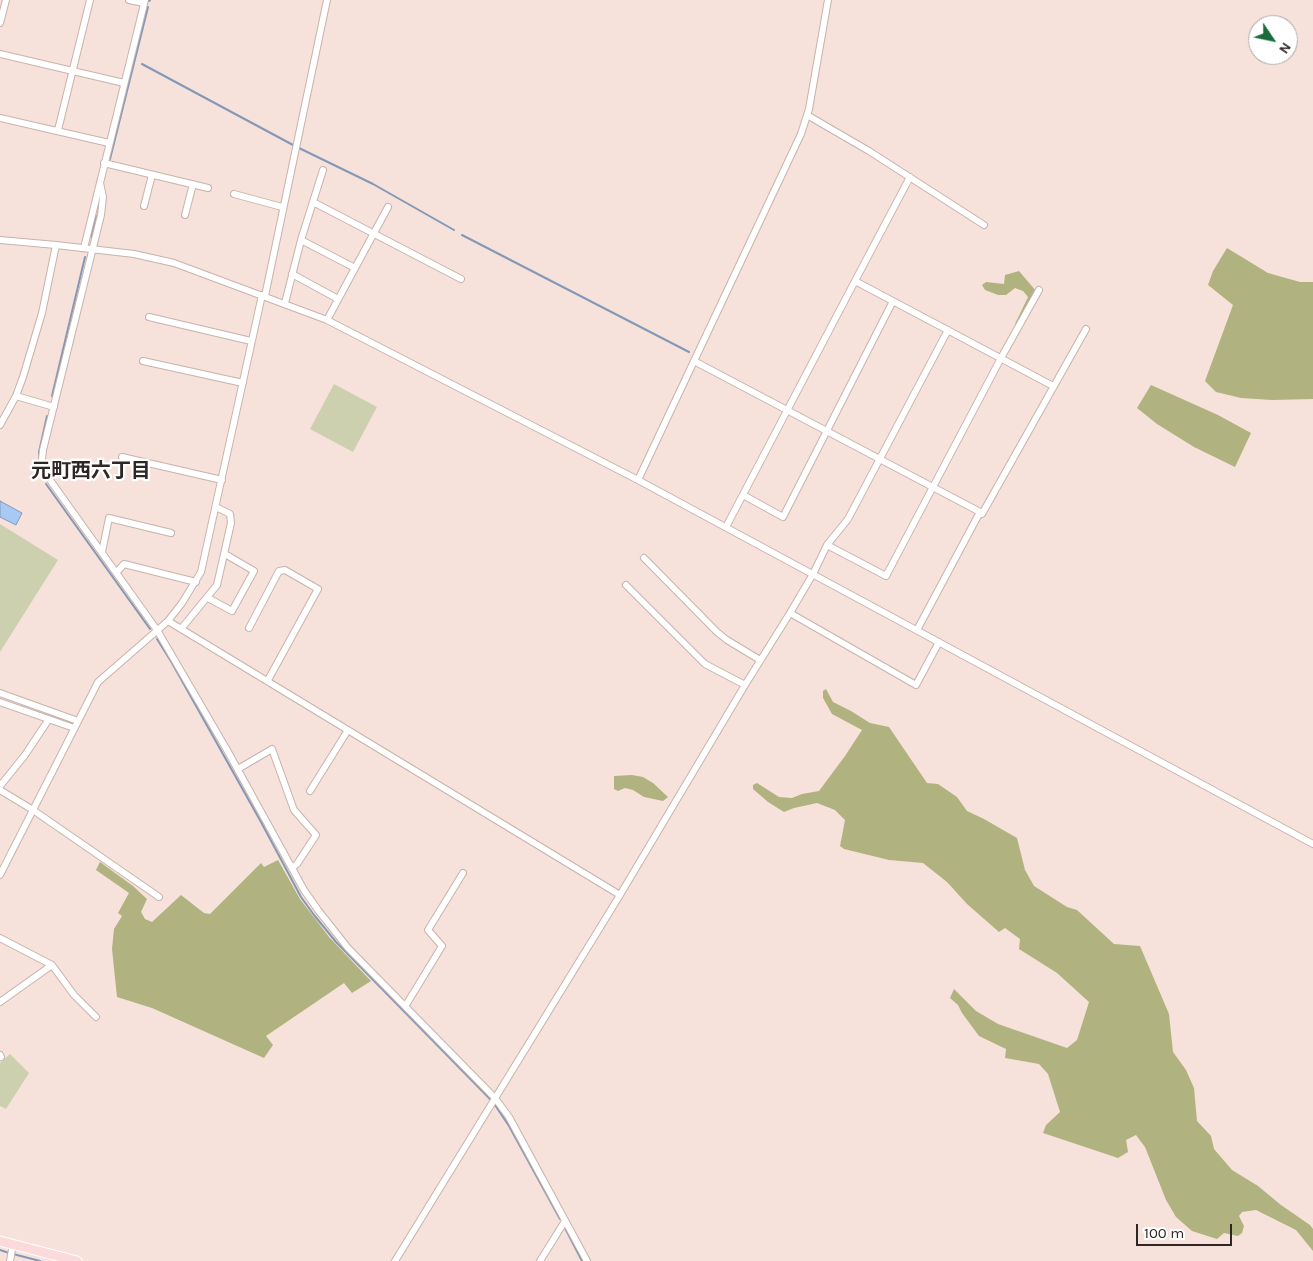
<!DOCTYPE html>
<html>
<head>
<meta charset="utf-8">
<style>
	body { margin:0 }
	#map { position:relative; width:1313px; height:1261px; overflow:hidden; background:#f6e2da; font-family:Karla,sans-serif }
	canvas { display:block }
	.north { position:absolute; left:1248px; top:15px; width:50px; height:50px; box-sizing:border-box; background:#fff; border:1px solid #aba8a7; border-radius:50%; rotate:124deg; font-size:14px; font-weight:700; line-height:20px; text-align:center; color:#2e2624 }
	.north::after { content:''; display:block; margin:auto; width:18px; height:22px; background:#1a6b3c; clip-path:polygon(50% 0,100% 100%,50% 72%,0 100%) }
	.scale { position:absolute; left:1136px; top:1224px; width:96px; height:22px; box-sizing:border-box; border:2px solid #2e2624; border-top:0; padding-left:6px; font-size:15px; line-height:18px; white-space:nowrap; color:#2e2624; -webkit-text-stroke:4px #fff; paint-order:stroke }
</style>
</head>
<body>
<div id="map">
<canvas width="1313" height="1261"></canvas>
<div class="north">N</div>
<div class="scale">100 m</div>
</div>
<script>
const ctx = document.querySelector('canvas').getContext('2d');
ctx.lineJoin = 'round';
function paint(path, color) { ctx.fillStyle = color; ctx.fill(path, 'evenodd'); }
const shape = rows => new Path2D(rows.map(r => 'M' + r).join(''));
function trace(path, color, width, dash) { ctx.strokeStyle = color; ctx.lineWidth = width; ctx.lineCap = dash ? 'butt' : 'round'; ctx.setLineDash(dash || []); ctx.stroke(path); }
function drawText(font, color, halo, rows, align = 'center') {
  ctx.font = font + ' Karla,"Noto Sans JP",sans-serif'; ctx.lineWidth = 4.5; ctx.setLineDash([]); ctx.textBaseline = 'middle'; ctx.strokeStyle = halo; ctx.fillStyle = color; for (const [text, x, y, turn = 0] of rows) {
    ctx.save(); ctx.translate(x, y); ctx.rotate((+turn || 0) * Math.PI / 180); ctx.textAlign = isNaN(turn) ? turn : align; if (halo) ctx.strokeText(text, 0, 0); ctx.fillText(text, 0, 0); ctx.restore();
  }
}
paint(shape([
	[334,384,377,407,353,452,310,429],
	[0,524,58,560,0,652],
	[10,1054,29,1073,6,1109,0,1106,0,1063]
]), '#cdd0af');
paint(shape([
	[1227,248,1268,273,1300,282,1313,282,1313,399,1272,400,1241,398,1216,392,1205,381,1233,305,1208,285,1213,271],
	[1019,271,1036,291,1018,325,1015,324,1028,297,1023,291,1015,288,1006,295,998,295,985,290,982,285,986,282,1004,284,1005,275],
	[1151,385,1218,415,1251,433,1235,467,1194,447,1157,424,1137,408],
	[826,689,833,702,851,711,870,723,889,727,927,783,938,784,957,797,967,811,984,819,1017,838,1025,870,1034,886,1067,907,1077,910,1114,944,1140,946,1169,1014,1173,1052,1186,1070,1194,1088,1197,1121,1211,1136,1214,1149,1232,1170,1258,1186,1281,1205,1310,1225,1313,1229,1313,1251,1296,1230,1256,1210,1242,1212,1239,1216,1244,1226,1242,1233,1238,1236,1224,1233,1217,1239,1192,1231,1176,1217,1166,1200,1145,1147,1136,1135,1126,1140,1128,1152,1118,1158,1043,1133,1046,1125,1060,1112,1048,1074,1039,1064,1005,1058,1006,1049,979,1036,962,1013,958,1005,950,998,954,989,976,1011,998,1024,1067,1048,1077,1040,1089,1002,1057,973,1019,949,1020,939,1005,928,999,932,967,904,947,882,923,863,889,860,844,849,840,846,845,820,835,810,817,803,794,808,784,812,768,802,753,789,753,785,757,783,779,797,792,798,802,794,819,791,845,756,862,730,832,714,823,698,823,691],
	[632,775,643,777,653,783,668,797,663,801,644,797,633,790,625,788,618,791,614,789,614,776],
	[278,860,300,899,329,937,371,981,352,993,344,983,266,1036,273,1045,264,1058,152,1008,117,997,112,949,114,929,122,916,118,913,129,893,96,870,100,862,133,886,147,899,141,912,145,919,152,922,181,895,204,913,210,914,261,863,264,867]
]), '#b0b37f');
const water = shape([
	[0,501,22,513,16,525,0,517,0,501]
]);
paint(water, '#a7c9f4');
trace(water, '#8398b6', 1);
trace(shape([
	[149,1,150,0],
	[142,64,293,145],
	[299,148,373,184,454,230],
	[110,159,148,7],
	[462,235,689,352],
	[91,237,96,216],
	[52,396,85,257],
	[41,473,39,452,47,416],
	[46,484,150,629],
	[157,639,172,663,261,822,301,897,314,915,336,942,490,1099],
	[495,1105,509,1126,560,1219],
	[565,1228,582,1261],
	[0,1250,9,1253],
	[13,1254,40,1261]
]), '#8398b6', 2);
const minor = shape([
	[129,0,144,3],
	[0,23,6,0],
	[0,54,124,83],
	[807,115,869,151,984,225],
	[0,118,109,143],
	[58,130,90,0],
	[104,163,208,188],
	[100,183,103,197,101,215,43,450,42,459,45,473,157,630,227,750,304,890,318,910,348,948,495,1098,509,1117,587,1261],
	[234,194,282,207],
	[313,202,461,279],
	[144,206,152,175],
	[185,215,193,184],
	[0,240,56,245,134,254,174,263,327,320,638,480,1313,844],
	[301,240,355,268],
	[84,248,145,0],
	[292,274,338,299],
	[855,281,910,177],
	[265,296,327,0],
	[285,303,301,240,323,170],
	[149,317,251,341],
	[327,320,388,207],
	[143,361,243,383],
	[694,361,980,512],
	[16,396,54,407],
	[0,425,16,396,23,377,42,313,56,245],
	[122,457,222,480],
	[638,480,801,134,809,109,828,0],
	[743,495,783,517,893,301],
	[726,527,855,281,1053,386],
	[827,545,848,519,948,330],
	[102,552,109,518,171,533],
	[644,558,717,632,727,640,760,660],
	[117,572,124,564,196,582],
	[626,585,705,664,745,685],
	[208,598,232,611,254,571,225,554],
	[790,613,916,685,939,642],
	[168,621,620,895],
	[249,628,279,571,285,570,318,589,268,680],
	[181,629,217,585,231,523,230,514,216,507],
	[917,630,980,512,982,514,1086,329],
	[0,693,78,721],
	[0,702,74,728],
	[238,769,272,749,294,810,316,835,297,864,292,868],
	[0,786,25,755,49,719],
	[0,790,33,810,159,897],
	[310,791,348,730],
	[0,875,98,682,168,621,182,603,201,572,262,295],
	[0,938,52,965,74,995,96,1017],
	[0,1002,52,965],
	[406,1005,442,946,428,930,463,873],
	[0,1055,1,1057],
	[10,1261,13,1244],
	[395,1261,620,895,745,685,790,613,813,574,827,545,886,576,1001,358,1039,290],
	[540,1261,565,1221]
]);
const major = shape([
	[0,1241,77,1261]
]);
trace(minor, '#c7b3ac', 8);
trace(major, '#fff', 11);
trace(minor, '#fff', 6);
trace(major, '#fcd9da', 9);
drawText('bold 20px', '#2e2624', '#fff', [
	["元町西六丁目",91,471]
]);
</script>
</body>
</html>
